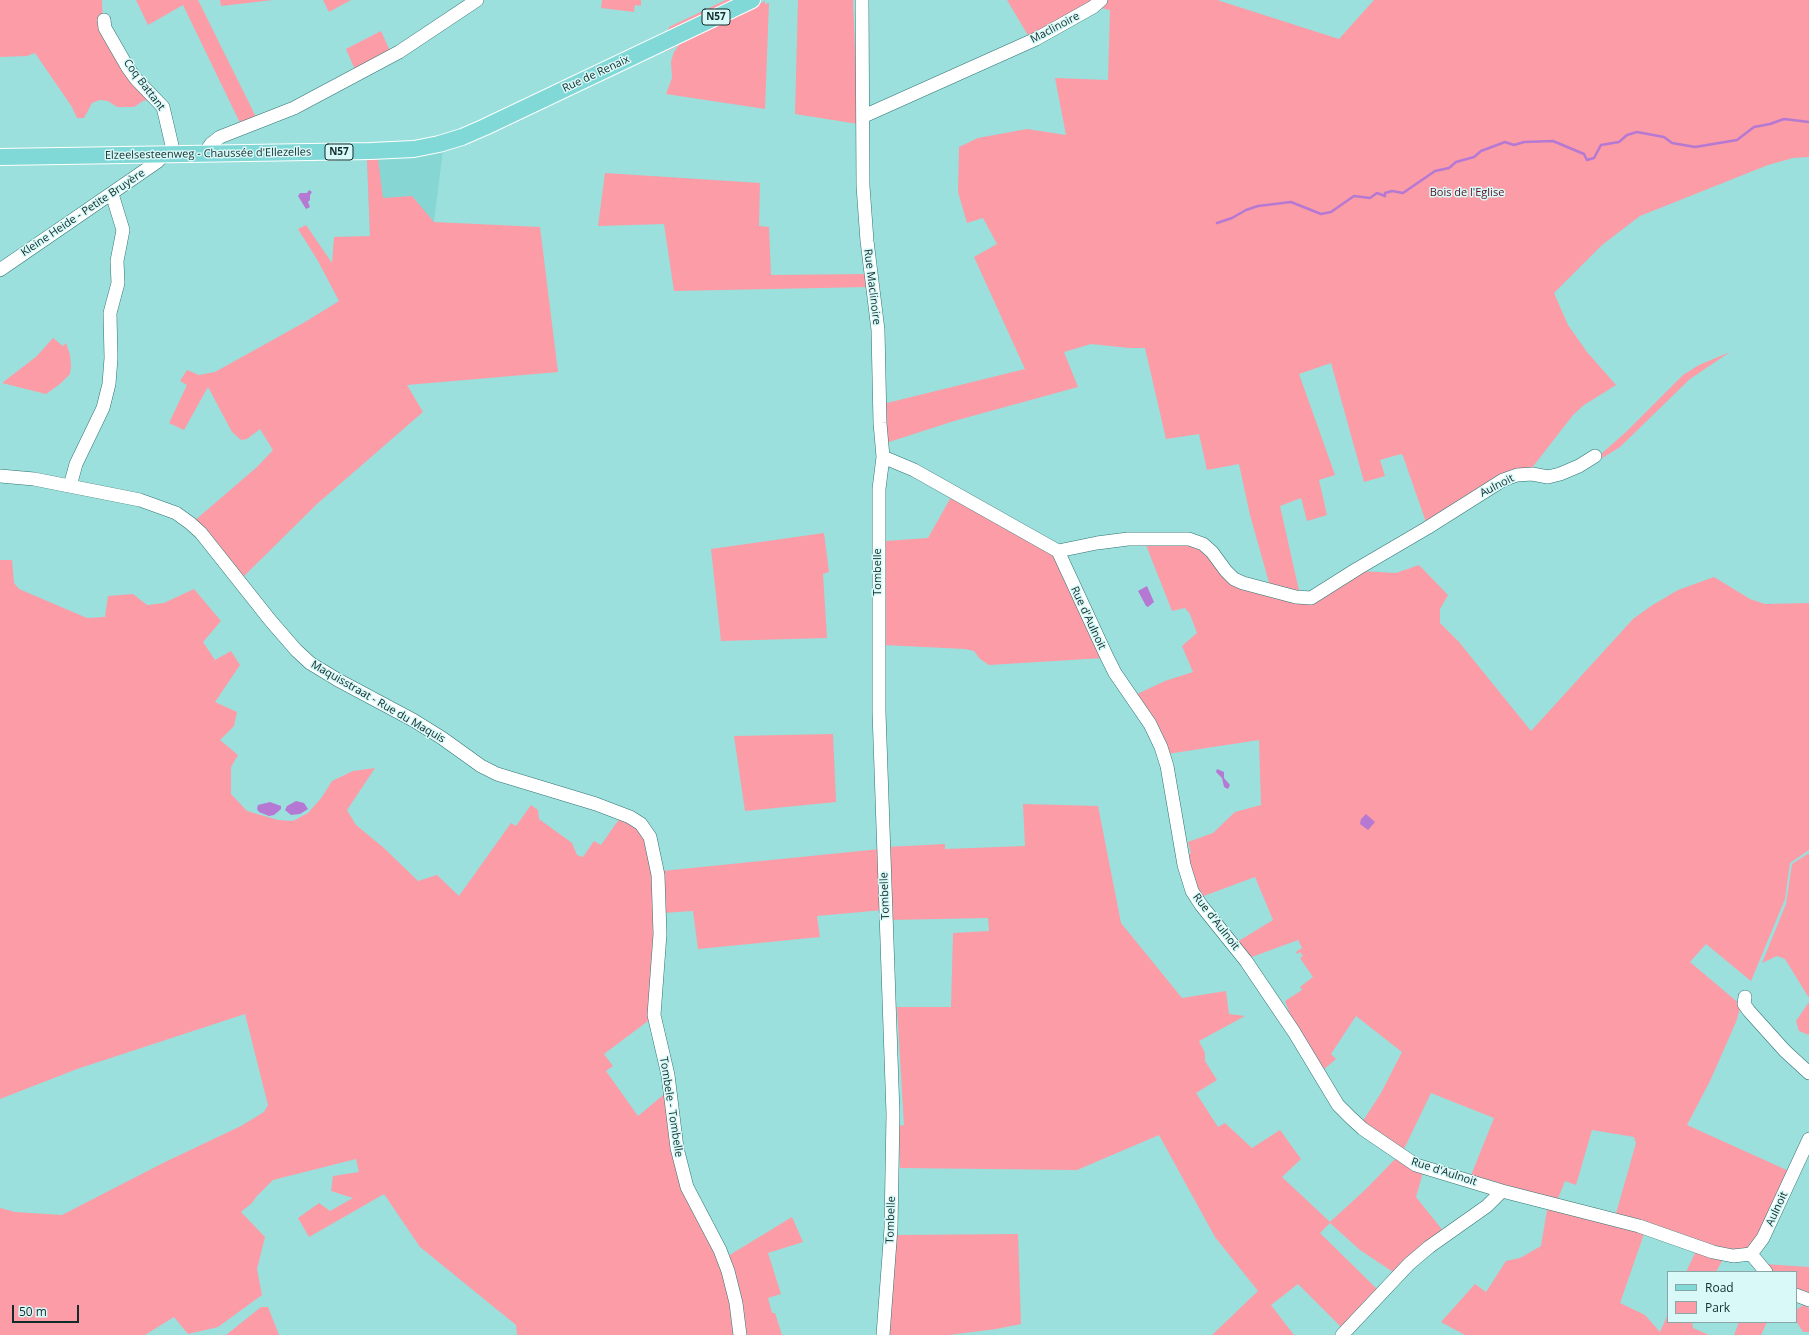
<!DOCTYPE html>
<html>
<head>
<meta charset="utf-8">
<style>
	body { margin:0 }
	#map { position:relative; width:1809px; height:1335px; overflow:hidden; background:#9be0dd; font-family:"Open Sans",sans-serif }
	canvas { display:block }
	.legend { position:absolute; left:1667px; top:1271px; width:130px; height:52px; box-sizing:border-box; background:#d8f9f8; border:1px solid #88a7a6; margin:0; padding:5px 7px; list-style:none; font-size:12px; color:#102d2c }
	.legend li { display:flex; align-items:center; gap:8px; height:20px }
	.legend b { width:20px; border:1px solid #88a7a6 }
	.scale { position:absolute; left:12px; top:1305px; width:67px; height:18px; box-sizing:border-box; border:2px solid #102d2c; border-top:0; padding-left:5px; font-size:12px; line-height:14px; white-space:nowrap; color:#102d2c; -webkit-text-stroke:3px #d8f9f8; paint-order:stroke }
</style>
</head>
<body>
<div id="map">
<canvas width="1809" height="1335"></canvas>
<ul class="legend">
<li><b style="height:5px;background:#80d8d7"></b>Road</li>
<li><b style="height:11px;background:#fc9ca6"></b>Park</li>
</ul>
<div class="scale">50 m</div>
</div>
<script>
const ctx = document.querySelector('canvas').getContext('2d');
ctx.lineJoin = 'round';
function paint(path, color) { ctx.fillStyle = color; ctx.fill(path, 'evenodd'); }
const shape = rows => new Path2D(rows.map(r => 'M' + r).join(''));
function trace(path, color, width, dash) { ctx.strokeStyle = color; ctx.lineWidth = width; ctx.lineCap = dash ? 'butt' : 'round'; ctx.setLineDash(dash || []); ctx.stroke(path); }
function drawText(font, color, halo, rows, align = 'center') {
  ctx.font = font + ' "Open Sans",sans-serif'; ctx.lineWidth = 3; ctx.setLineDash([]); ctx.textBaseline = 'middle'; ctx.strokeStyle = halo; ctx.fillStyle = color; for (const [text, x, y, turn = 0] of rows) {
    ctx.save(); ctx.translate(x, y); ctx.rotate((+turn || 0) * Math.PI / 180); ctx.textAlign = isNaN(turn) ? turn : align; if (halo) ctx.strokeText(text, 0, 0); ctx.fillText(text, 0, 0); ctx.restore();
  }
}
paint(shape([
	[443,150,434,222,371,267,367,159,421,155]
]), '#86d7d4');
paint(shape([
	[0,0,102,0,103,27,153,99,143,101,134,107,117,107,108,101,100,100,92,103,84,118,77,118,72,107,35,53,27,56,0,57],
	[136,0,198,0,258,121,242,127,183,5,148,25],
	[220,0,273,0,221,6],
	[323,0,351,0,329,12],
	[602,0,641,0,641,6,635,5,634,12,601,8],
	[726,0,736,0,668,32,669,27],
	[798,0,853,0,858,124,795,114],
	[1007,0,1097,0,1029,37],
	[1102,0,1217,0,1339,39,1374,0,1809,0,1809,157,1793,158,1768,165,1640,216,1602,245,1554,293,1568,325,1587,352,1616,385,1584,405,1573,415,1528,473,1427,525,1403,456,1401,454,1380,460,1385,476,1364,482,1331,363,1299,374,1335,475,1319,480,1327,515,1307,521,1301,498,1280,506,1300,595,1270,586,1250,515,1239,464,1207,470,1199,434,1166,439,1145,348,1129,348,1091,344,1064,352,1078,387,954,421,886,443,883,404,1025,369,974,257,997,244,983,218,967,223,958,192,959,147,978,138,1027,129,1066,135,1055,78,1108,80,1110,10,1095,7],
	[765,1,765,4,769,3,765,109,666,94,672,78,671,61,674,52,679,45,665,52,661,50],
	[381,31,391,53,356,72,346,49],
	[367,159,378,159,383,198,412,196,434,222,540,227,558,372,407,385,423,412,317,504,240,580,193,522,257,467,273,450,260,429,247,439,241,440,232,432,208,387,184,430,169,423,187,385,180,381,187,370,199,375,215,372,305,322,339,301,318,261,298,229,306,225,332,263,334,237,370,236],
	[605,173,760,183,759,226,769,227,771,275,867,274,869,287,674,291,664,224,598,226],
	[53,338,63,346,66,343,70,355,71,366,70,374,60,384,46,394,2,383,37,356],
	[1730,352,1690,379,1620,447,1583,470,1626,432,1683,375,1699,365],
	[951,497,1041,546,1053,556,1060,567,1103,658,989,665,980,659,974,651,965,649,883,645,886,541,928,538],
	[824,533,829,572,823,574,827,638,721,641,711,549],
	[1144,540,1199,546,1220,571,1308,604,1360,571,1396,573,1419,565,1448,595,1440,609,1440,623,1459,642,1531,731,1633,619,1651,606,1678,590,1714,577,1750,599,1765,604,1809,603,1809,850,1790,863,1785,899,1751,981,1706,944,1690,962,1741,1005,1736,1022,1710,1081,1687,1125,1791,1172,1756,1245,1740,1253,1615,1217,1636,1143,1634,1137,1592,1130,1576,1185,1565,1181,1557,1201,1470,1178,1494,1118,1431,1093,1402,1153,1361,1124,1381,1093,1402,1052,1356,1016,1331,1054,1336,1059,1322,1071,1293,1022,1285,1001,1302,990,1300,987,1313,977,1300,958,1303,956,1300,952,1297,954,1296,952,1302,948,1298,940,1249,958,1237,942,1273,920,1255,877,1201,897,1198,890,1188,855,1191,853,1188,842,1213,833,1235,812,1261,805,1259,740,1167,754,1133,696,1165,681,1193,672,1182,646,1197,633,1190,614,1185,608,1172,611],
	[0,560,12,560,14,583,19,589,87,618,105,617,108,596,133,594,147,605,164,603,194,589,221,621,203,642,215,660,231,651,240,665,215,702,237,712,234,726,220,740,238,755,231,767,231,794,247,811,278,820,293,821,308,813,322,797,332,781,353,771,375,768,347,810,356,825,384,848,418,881,437,875,459,896,511,823,516,826,531,805,538,810,539,819,572,843,577,855,583,857,594,841,601,845,622,815,641,827,657,879,652,1018,604,1054,613,1066,606,1071,638,1116,668,1091,672,1137,716,1248,737,1335,517,1335,516,1325,420,1247,384,1194,309,1237,298,1218,319,1203,330,1211,353,1198,331,1191,333,1176,359,1172,356,1159,273,1180,256,1197,252,1203,241,1212,265,1237,257,1269,262,1295,218,1327,188,1334,174,1317,145,1335,0,1335,0,1208,15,1212,62,1215,165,1162,241,1126,264,1112,268,1105,245,1014,77,1069,0,1099],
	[833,734,836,802,745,811,734,736],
	[1023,804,1098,806,1121,923,1182,998,1226,991,1229,1014,1245,1016,1199,1041,1205,1053,1205,1061,1217,1080,1196,1093,1218,1127,1225,1123,1252,1148,1280,1130,1301,1159,1282,1177,1330,1222,1366,1189,1396,1158,1423,1172,1416,1197,1444,1232,1396,1274,1360,1250,1330,1223,1320,1233,1379,1291,1342,1328,1298,1284,1271,1305,1294,1335,1212,1335,1258,1291,1215,1237,1159,1135,1077,1170,900,1168,899,1126,904,1125,897,1007,951,1007,953,933,989,931,988,918,888,920,886,847,945,844,945,849,1025,846],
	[880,849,883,910,817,916,820,937,698,949,693,911,662,913,662,871],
	[1809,853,1809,998,1785,959,1777,956,1762,963,1786,904,1792,864],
	[1809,1002,1809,1035,1799,1031,1796,1021],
	[1548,1204,1645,1231,1620,1303,1645,1315,1660,1332,1668,1314,1668,1322,1692,1322,1693,1328,1709,1335,1465,1335,1441,1322,1475,1284,1486,1292,1506,1261,1520,1258,1541,1246],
	[792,1217,803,1242,768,1253,781,1294,768,1298,772,1313,775,1313,782,1335,747,1335,728,1256],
	[1018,1234,1021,1324,996,1329,949,1335,887,1335,897,1235],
	[1697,1249,1724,1257,1716,1272,1686,1272],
	[1764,1264,1809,1267,1809,1297,1796,1292,1796,1272,1770,1272],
	[1803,1305,1809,1308,1809,1332,1803,1332,1796,1321,1796,1310],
	[261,1307,268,1307,279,1335,226,1335],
	[1739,1322,1767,1322,1761,1335,1734,1335]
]), '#fc9ca6');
paint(shape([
	[309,190,312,192,310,195,310,200,308,202,310,207,306,209,298,196,300,193,307,193],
	[1147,586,1154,602,1148,607,1146,606,1138,591],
	[1217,769,1224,772,1224,778,1230,785,1228,789,1224,787,1222,778,1216,772],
	[296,801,304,803,308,809,300,814,291,815,285,810,287,806],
	[270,802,281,806,281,809,274,815,269,816,259,812,257,809,258,805],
	[1366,814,1375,822,1368,830,1360,824,1361,819]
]), '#b579d4');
trace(shape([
	[1217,223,1232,218,1246,210,1258,206,1291,202,1321,214,1331,212,1354,196,1370,198,1377,193,1385,196,1385,193,1392,191,1403,193,1435,171,1449,168,1456,162,1474,157,1481,151,1505,142,1514,145,1524,142,1553,141,1584,154,1587,160,1594,158,1601,145,1619,142,1627,135,1637,132,1664,137,1672,143,1695,147,1737,140,1754,127,1770,124,1784,119,1809,122]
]), '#b579d4', 2.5);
const minor = shape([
	[862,0,863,186,867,241,878,330,880,423,883,457,879,489,879,712,893,1114,891,1228,883,1335],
	[104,20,105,28,128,68,136,79,163,107,174,154],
	[864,116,1036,39,1093,7,1101,0],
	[204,154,211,144,220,137,294,108,399,52,477,0],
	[0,270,157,162,164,155],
	[883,457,914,470,1058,551,1107,657,1115,673,1150,724,1161,747,1167,766,1184,865,1192,891,1201,905,1246,961,1294,1032,1338,1105,1351,1118,1363,1129,1416,1165,1502,1191,1639,1226,1713,1252,1733,1256,1751,1254],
	[0,476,34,479,140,500,176,513,190,523,201,533,270,620,296,650,310,663,338,680,413,720,442,738,481,766,497,774,596,804,630,817,641,824,650,837,658,875,660,934,654,1015,668,1075,677,1148,687,1187,720,1250,728,1271,736,1303,740,1335],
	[70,486,76,464,103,408,109,384,111,358,110,313,118,283,117,261,123,230,112,194],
	[1058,551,1097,543,1128,539,1189,539,1203,544,1212,552,1226,571,1234,579,1243,583,1296,597,1311,598,1357,569,1427,528,1503,480,1517,475,1532,474,1548,477,1560,474,1579,466,1595,456],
	[1745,997,1744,1004,1749,1011,1785,1051,1809,1073],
	[1751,1254,1763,1238,1809,1139],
	[1751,1254,1766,1272],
	[1796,1295,1809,1300],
	[1342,1335,1409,1264,1429,1247,1487,1206,1502,1191]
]);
const major = shape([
	[0,157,371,151,414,149,439,144,462,137,485,127,752,0]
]);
trace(minor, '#2f7472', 14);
trace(major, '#fff', 18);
trace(minor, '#fff', 13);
trace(major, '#80d8d7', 16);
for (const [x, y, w] of [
	[716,17,28],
	[339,152,28]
]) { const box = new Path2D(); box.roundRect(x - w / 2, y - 8, w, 16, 3); ctx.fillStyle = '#d8f9f8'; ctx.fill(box); trace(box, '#102d2c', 1); }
drawText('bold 10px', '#102d2c', null, [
	["N57",716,17],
	["N57",339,152]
]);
drawText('11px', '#102d2c', '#d8f9f8', [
	["Maclinoire",1055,28,-28],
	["Rue de Renaix",596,74,-25],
	["Coq Battant",144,85,53],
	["Elzeelsesteenweg - Chaussée d'Ellezelles",208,154,-1],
	["Kleine Heide - Petite Bruyère",83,213,-34],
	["Rue Maclinoire",872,287,83],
	["Aulnoit",1497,486,-27],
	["Tombelle",878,572,-90],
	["Rue d'Aulnoit",1088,618,65],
	["Maquisstraat - Rue du Maquis",378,702,30],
	["Tombelle",885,896,-92],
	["Rue d'Aulnoit",1216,922,52],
	["Tombele - Tombelle",671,1107,81],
	["Rue d'Aulnoit",1444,1172,18],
	["Aulnoit",1777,1209,-65],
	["Tombelle",891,1220,-88]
]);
drawText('11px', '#5a1121', '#d8f9f8', [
	["Bois de l'Eglise",1467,193]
]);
</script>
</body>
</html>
